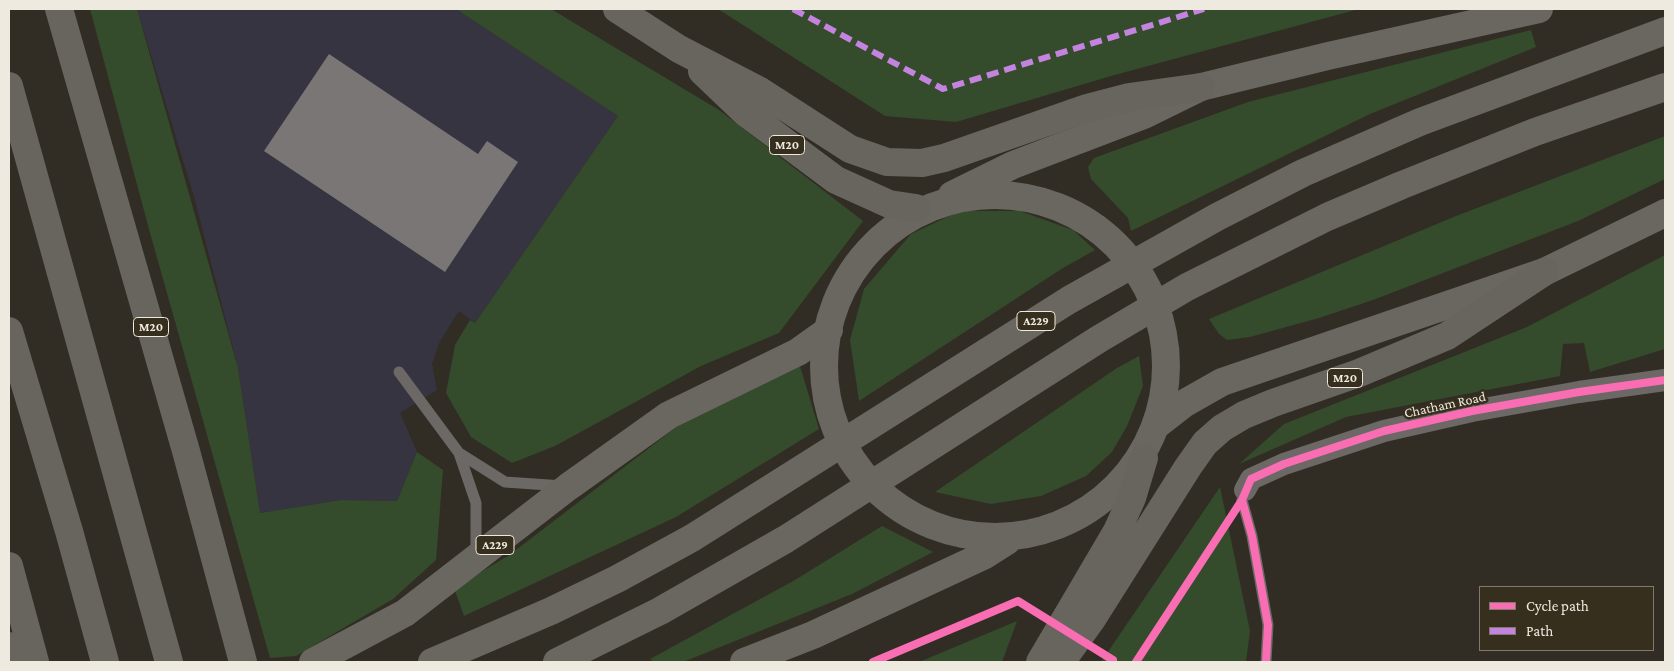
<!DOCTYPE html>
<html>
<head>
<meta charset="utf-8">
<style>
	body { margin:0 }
	#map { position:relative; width:1674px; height:671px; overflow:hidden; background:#312d24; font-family:"Crimson Pro",serif }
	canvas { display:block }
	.frame { position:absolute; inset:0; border:10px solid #efeae0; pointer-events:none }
	.legend { position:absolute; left:1479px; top:586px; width:175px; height:65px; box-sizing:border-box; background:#372f1e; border:1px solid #817a6c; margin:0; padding:6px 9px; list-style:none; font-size:15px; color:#efeae0 }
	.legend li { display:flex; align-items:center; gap:10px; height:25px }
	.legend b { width:25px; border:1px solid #817a6c }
</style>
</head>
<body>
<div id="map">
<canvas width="1674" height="671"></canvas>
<div class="frame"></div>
<ul class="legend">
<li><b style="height:6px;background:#f96db3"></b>Cycle path</li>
<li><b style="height:6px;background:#c483df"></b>Path</li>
</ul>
</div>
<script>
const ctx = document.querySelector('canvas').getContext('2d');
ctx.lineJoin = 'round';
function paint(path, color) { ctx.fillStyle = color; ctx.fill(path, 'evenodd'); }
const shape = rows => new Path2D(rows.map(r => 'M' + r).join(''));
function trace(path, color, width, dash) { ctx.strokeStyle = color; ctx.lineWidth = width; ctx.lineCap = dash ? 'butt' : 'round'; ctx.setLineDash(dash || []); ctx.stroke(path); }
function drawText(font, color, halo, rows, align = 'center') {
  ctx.font = font + ' "Crimson Pro",serif'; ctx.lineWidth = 5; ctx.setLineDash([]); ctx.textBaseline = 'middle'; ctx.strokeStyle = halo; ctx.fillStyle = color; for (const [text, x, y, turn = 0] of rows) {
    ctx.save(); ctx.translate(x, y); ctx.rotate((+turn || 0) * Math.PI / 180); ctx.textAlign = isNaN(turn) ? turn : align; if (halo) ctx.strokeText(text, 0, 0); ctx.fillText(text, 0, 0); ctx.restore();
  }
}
paint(shape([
	[137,9,456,9,618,116,475,323,459,311,440,341,432,364,437,390,400,413,417,452,397,501,341,500,260,513,238,368,195,200]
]), '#373441');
paint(shape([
	[90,9,137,9,238,368,260,513,341,500,397,501,417,452,443,470,436,560,393,599,296,656,270,658,150,233],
	[456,9,551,9,719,110,863,221,779,333,701,366,555,446,512,463,471,437,446,393,455,345,470,320,475,323,618,116],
	[718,9,1359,9,1111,76,956,122,885,116],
	[1531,30,1536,47,1370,114,1131,231,1128,218,1091,179,1088,167,1094,158,1248,102],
	[1665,136,1665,179,1578,221,1373,300,1319,318,1250,337,1227,340,1219,334,1209,319,1456,216],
	[960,211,1020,211,1073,230,1095,250,1063,268,859,401,850,340,864,289,911,234],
	[1665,255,1665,349,1590,372,1584,343,1563,344,1560,376,1346,417,1239,464,1284,424,1527,327],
	[1139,356,1143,386,1127,426,1112,452,1086,476,1041,496,991,504,935,492,1117,368],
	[800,366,819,429,676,517,464,616,454,588,508,556,687,419],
	[1220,487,1250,631,1246,662,1101,662],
	[882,526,933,552,852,594,683,662,654,662,650,659,795,580],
	[1017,621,1002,662,919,662]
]), '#344b2c');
paint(shape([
	[329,54,478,154,487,141,518,162,445,272,264,151]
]), '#7a7675');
trace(shape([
	[399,372,459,453,476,503,476,555],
	[459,453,505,482,563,486],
	[1245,490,1242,500,1252,536,1268,625,1266,662]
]), '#6b6865', 11);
trace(shape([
	[1245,490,1251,479,1284,464,1384,431,1472,411,1579,392,1665,380]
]), '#6b6865', 22);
trace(shape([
	[952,195,1013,165,1144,115,1201,87,1328,56,1539,9],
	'824 366a171 171 0 1 1 342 0a171 171 0 1 1-342 0Z',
	[1158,424,1185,403,1222,382,1544,272,1665,213],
	[313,662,405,613,568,487,669,415,798,352,829,330],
	[432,662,551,611,617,579,692,538,1069,300,1217,217,1303,173,1420,122,1665,31],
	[557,662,660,611,786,539,1099,339,1187,287,1327,217,1402,185,1535,132,1665,87],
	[744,662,813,635,985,555,1007,541]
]), '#6a6660', 28);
trace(shape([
	[59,9,186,451,243,662],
	[617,9,679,49,760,91,850,149,887,162,922,163,944,158,1087,108,1129,97,1201,87],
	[702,71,746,113,836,180,889,204,916,208],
	[9,86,169,662],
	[9,331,69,531,105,662],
	[9,566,35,662],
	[9,646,14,662],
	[1040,662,1117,531,1132,498,1144,458],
	[1061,662,1092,619,1188,467,1205,443,1222,428,1244,415,1273,403,1359,373,1447,336,1544,272]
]), '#68645e', 28);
trace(shape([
	[793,9,943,89,1204,9]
]), '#c483df', 6, [12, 6]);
trace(shape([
	[873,662,1018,601,1113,660,1112,662],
	[1136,662,1242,500],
	[1266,662,1268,625,1252,536,1242,500,1251,479,1284,464,1384,431,1472,411,1579,392,1665,380]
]), '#f96db3', 8);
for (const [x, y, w] of [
	[787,145,35],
	[1036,321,38],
	[151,327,35],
	[1345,378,35],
	[495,545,38]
]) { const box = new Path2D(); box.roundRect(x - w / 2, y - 9.5, w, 19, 4); ctx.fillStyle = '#372f1e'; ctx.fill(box); trace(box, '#efeae0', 1); }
drawText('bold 12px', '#efeae0', null, [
	["M20",787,145],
	["A229",1036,321],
	["M20",151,327],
	["M20",1345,378],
	["A229",495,545]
]);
drawText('14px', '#efeae0', '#372f1e', [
	["Chatham Road",1445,405,-12]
]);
</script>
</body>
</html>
